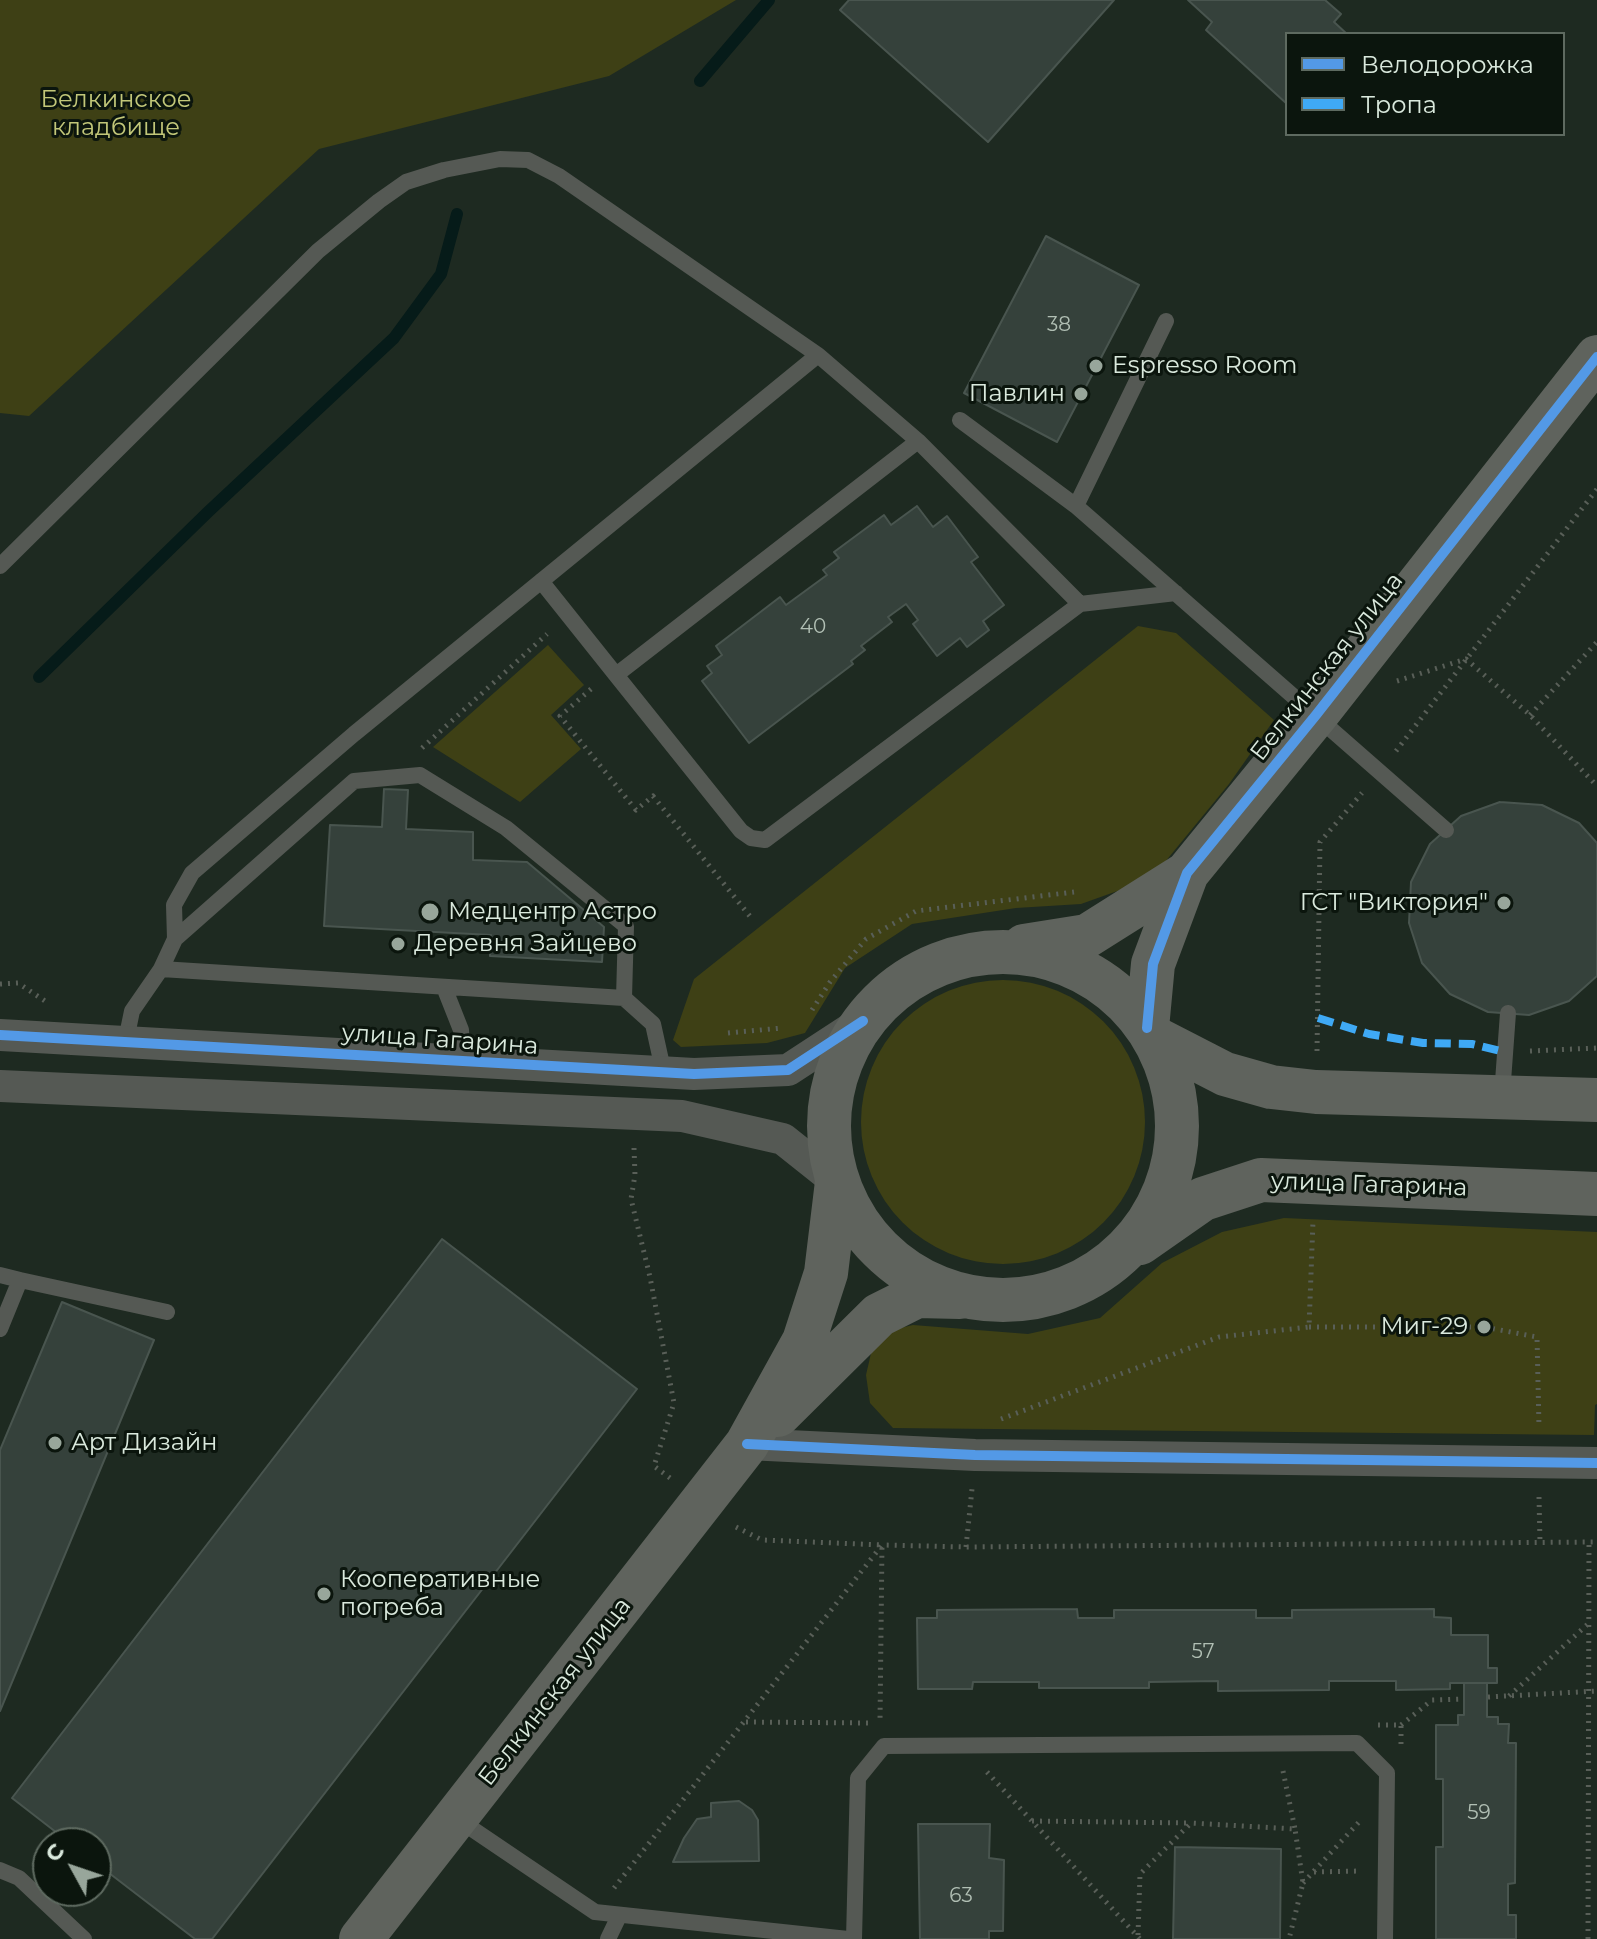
<!DOCTYPE html>
<html>
<head>
<meta charset="utf-8">
<style>
	body { margin:0 }
	#map { position:relative; width:1597px; height:1939px; overflow:hidden; background:#1e2a21; font-family:Montserrat,sans-serif }
	canvas { display:block }
	.legend { position:absolute; left:1285px; top:32px; width:280px; height:104px; box-sizing:border-box; background:#0b150d; border:2px solid #5e6a60; margin:0; padding:10px 14px; list-style:none; font-size:24px; color:#dae9dd }
	.legend li { display:flex; align-items:center; gap:16px; height:40px }
	.legend b { width:40px; border:2px solid #5e6a60 }
	.north { position:absolute; left:32px; top:1827px; width:80px; height:80px; box-sizing:border-box; background:#0b150d; border:2px solid #5e6a60; border-radius:50%; rotate:310deg; font-size:22px; font-weight:700; line-height:32px; text-align:center; color:#dae9dd }
	.north::after { content:''; display:block; margin:auto; width:28px; height:36px; background:#98a69b; clip-path:polygon(50% 0,100% 100%,50% 72%,0 100%) }
</style>
</head>
<body>
<div id="map">
<canvas width="1597" height="1939"></canvas>
<ul class="legend">
<li><b style="height:10px;background:#5399e6"></b>Велодорожка</li>
<li><b style="height:10px;background:#3fa9f5"></b>Тропа</li>
</ul>
<div class="north">С</div>
</div>
<script>
const ctx = document.querySelector('canvas').getContext('2d');
ctx.lineJoin = 'round';
function paint(path, color) { ctx.fillStyle = color; ctx.fill(path, 'evenodd'); }
const shape = rows => new Path2D(rows.map(r => 'M' + r).join(''));
function trace(path, color, width, dash) { ctx.strokeStyle = color; ctx.lineWidth = width; ctx.lineCap = dash ? 'butt' : 'round'; ctx.setLineDash(dash || []); ctx.stroke(path); }
function drawText(font, color, halo, rows, align = 'center') {
  ctx.font = font + ' Montserrat,sans-serif'; ctx.lineWidth = 6; ctx.setLineDash([]); ctx.textBaseline = 'middle'; ctx.strokeStyle = halo; ctx.fillStyle = color; for (const [text, x, y, turn = 0] of rows) {
    ctx.save(); ctx.translate(x, y); ctx.rotate((+turn || 0) * Math.PI / 180); ctx.textAlign = isNaN(turn) ? turn : align; if (halo) ctx.strokeText(text, 0, 0); ctx.fillText(text, 0, 0); ctx.restore();
  }
}
paint(shape([
	[0,0,736,0,609,76,319,149,29,416,0,413],
	[1138,626,1176,633,1274,720,1229,784,1151,879,1081,904,1016,908,912,924,845,968,805,1033,767,1043,681,1047,673,1040,694,979],
	[548,645,584,685,551,715,581,749,520,802,433,747],
	'861 1122a142 142 0 1 1 284 0a142 142 0 1 1-284 0Z',
	[1284,1218,1597,1232,1597,1404,1595,1405,1594,1435,893,1428,870,1403,866,1375,872,1349,888,1331,913,1325,1028,1334,1100,1318,1162,1263,1222,1232]
]), '#3e4015');
trace(shape([
	[700,81,769,0],
	[39,677,208,512,394,338,441,274,457,214]
]), '#061b19', 12);
const building = shape([
	[849,0,1114,0,988,142,840,10,849,0],
	[1188,0,1325,0,1341,14,1334,22,1347,34,1287,34,1287,104,1206,30,1212,22,1188,0],
	[1046,236,1139,285,1057,442,964,393,1046,236],
	[917,506,933,527,947,516,978,557,971,562,1004,605,983,621,989,630,967,647,960,638,937,656,913,624,918,620,906,604,888,617,892,622,861,646,865,650,851,661,853,664,749,743,702,681,712,673,707,666,722,655,716,646,780,597,786,605,827,575,823,570,839,558,834,552,884,515,891,525,917,506],
	[384,789,408,790,406,829,473,832,473,860,527,862,604,927,602,962,490,956,491,935,324,926,330,825,382,827,384,789],
	[1500,802,1542,805,1579,823,1597,843,1597,976,1569,1001,1529,1015,1488,1012,1450,994,1422,963,1409,923,1411,882,1430,844,1461,816,1500,802],
	[442,1239,637,1389,212,1939,195,1939,96,1863,96,1843,70,1843,12,1798,442,1239],
	[62,1302,154,1340,0,1711,0,1450,62,1302],
	[1077,1609,1078,1618,1114,1618,1114,1610,1256,1610,1256,1618,1292,1618,1292,1610,1434,1609,1434,1617,1451,1618,1451,1635,1488,1635,1488,1668,1497,1668,1497,1683,1450,1683,1450,1689,1396,1690,1396,1681,1329,1681,1329,1690,1218,1691,1218,1681,1149,1682,1149,1688,1039,1688,1039,1682,973,1682,972,1689,918,1689,917,1618,937,1618,937,1610,1077,1609],
	[1464,1683,1487,1683,1487,1717,1498,1717,1498,1724,1509,1724,1508,1743,1516,1743,1515,1883,1508,1884,1508,1915,1516,1915,1516,1939,1436,1939,1436,1847,1443,1847,1443,1779,1436,1779,1436,1725,1458,1725,1458,1715,1464,1715,1464,1683],
	[739,1801,752,1810,758,1820,759,1861,673,1862,684,1838,697,1819,711,1817,711,1803,739,1801],
	[918,1824,990,1824,989,1858,1004,1860,1003,1931,989,1931,989,1939,920,1939,918,1824],
	[1175,1847,1281,1849,1280,1939,1173,1939,1175,1847]
]);
paint(building, '#35413b');
trace(building, '#49554f', 2);
trace(shape([
	[1397,681,1466,659,1530,715,1597,786],
	[591,689,560,716,636,810,653,796,753,920],
	[1530,715,1597,642],
	[422,748,547,634],
	[1396,751,1597,489],
	[0,984,18,983,45,1001],
	[812,1010,830,982,866,939,916,911,1074,892],
	[728,1033,782,1028],
	[1317,1051,1320,842,1362,793],
	[1530,1051,1597,1048],
	[634,1148,635,1175,631,1199,650,1277,674,1403,654,1466,670,1478],
	[1309,1327,1484,1327,1537,1337,1539,1427],
	[1001,1419,1219,1337,1309,1327,1313,1221],
	[1539,1497,1540,1542],
	[736,1527,762,1540,882,1545,880,1721],
	[966,1547,972,1489],
	[1509,1696,1589,1623],
	[1488,1697,1597,1691],
	[746,1722,868,1723],
	[1378,1725,1401,1725,1401,1749],
	[1401,1725,1432,1700,1464,1699],
	[1283,1771,1295,1829],
	[987,1772,1140,1939],
	[1032,1821,1190,1823],
	[1314,1872,1360,1871],
	[1303,1883,1359,1822],
	[614,1888,882,1545,966,1547,1597,1542],
	[1138,1935,1140,1874,1191,1823,1295,1829,1303,1883,1289,1939],
	[1588,1939,1589,1542]
]), '#595f58', 5, [2, 6]);
trace(shape([
	[1166,321,1076,506,1446,830],
	[960,420,1076,506],
	[0,566,318,251,379,201,406,182,444,170,500,159,528,160,559,176,818,355],
	[541,581,616,675],
	[1080,604,918,441,616,675,741,831,751,838,765,840,1080,604,1176,593],
	[175,939,174,905,192,873,354,734,818,355,918,441],
	[161,969,624,998],
	[444,987,461,1030,463,1061],
	[126,1040,132,1011,161,969,175,939,354,781,420,775,506,828,626,926,624,998,653,1024,664,1074],
	[1502,1095,1508,1013],
	[0,1275,20,1280],
	[0,1329,20,1280,167,1312],
	[456,1818,595,1912,848,1939],
	[0,1870,19,1878,84,1939],
	[608,1939,619,1916],
	[854,1939,858,1778,884,1746,1357,1743,1387,1773,1385,1939]
]), '#555954', 16);
trace(shape([
	[0,1035,694,1074,788,1070,863,1021],
	[0,1086,682,1116,783,1139,837,1182],
	[747,1444,975,1455,1597,1463]
]), '#555954', 32);
trace(shape([
	[1024,946,1087,936,1187,873],
	'829 1126a174 174 0 1 1 348 0a174 174 0 1 1-348 0Z',
	[1147,1028,1153,964,1187,873,1316,715,1597,357],
	[1155,1038,1225,1074,1271,1087,1316,1092,1597,1100],
	[1140,1243,1203,1199,1261,1180,1597,1194],
	[778,1415,879,1315,917,1296,960,1297],
	[361,1939,747,1444,804,1341,826,1273,837,1182]
]), '#5f635d', 44);
trace(shape([
	[1318,1018,1369,1034,1423,1043,1472,1044,1505,1052]
]), '#3fa9f5', 8, [16, 8]);
trace(shape([
	[1147,1028,1153,964,1187,873,1316,715,1597,357],
	[0,1035,694,1074,788,1070,863,1021],
	[747,1444,975,1455,1597,1463]
]), '#5399e6', 10);
for (const [x, y, r, color] of [
	[1096,366,8,"#98a69b"],
	[1081,394,8,"#98a69b"],
	[1504,903,8,"#98a69b"],
	[430,912,10,"#98a69b"],
	[398,944,8,"#98a69b"],
	[1484,1327,8,"#98a69b"],
	[55,1443,8,"#98a69b"],
	[324,1594,8,"#98a69b"]
]) { const dot = new Path2D(); dot.arc(x, y, r, 0, 2 * Math.PI); ctx.fillStyle = color; ctx.fill(dot); trace(dot, '#0b150d', 3); }
drawText('20px', '#b1bfb4', null, [
	["38",1059,325],
	["40",813,627],
	["57",1203,1652],
	["59",1479,1813],
	["63",961,1896]
]);
drawText('24px', '#c2c779', '#0b150d', [
	["Белкинское",116,100],
	["кладбище",116,128]
]);
drawText('24px', '#dae9dd', '#0b150d', [
	["Espresso Room",1112,366],
	["Павлин",1065,394,"right"],
	["ГСТ \"Виктория\"",1488,903,"right"],
	["Медцентр Астро",448,912],
	["Деревня Зайцево",414,944],
	["Миг-29",1468,1327,"right"],
	["Арт Дизайн",71,1443],
	["Кооперативные",340,1580],
	["погреба",340,1608]
], 'left');
drawText('24px', '#dae9dd', '#0b150d', [
	["Белкинская улица",1327,667,-52],
	["улица Гагарина",440,1040,4],
	["улица Гагарина",1369,1185,2],
	["Белкинская улица",555,1692,-52]
]);
</script>
</body>
</html>
